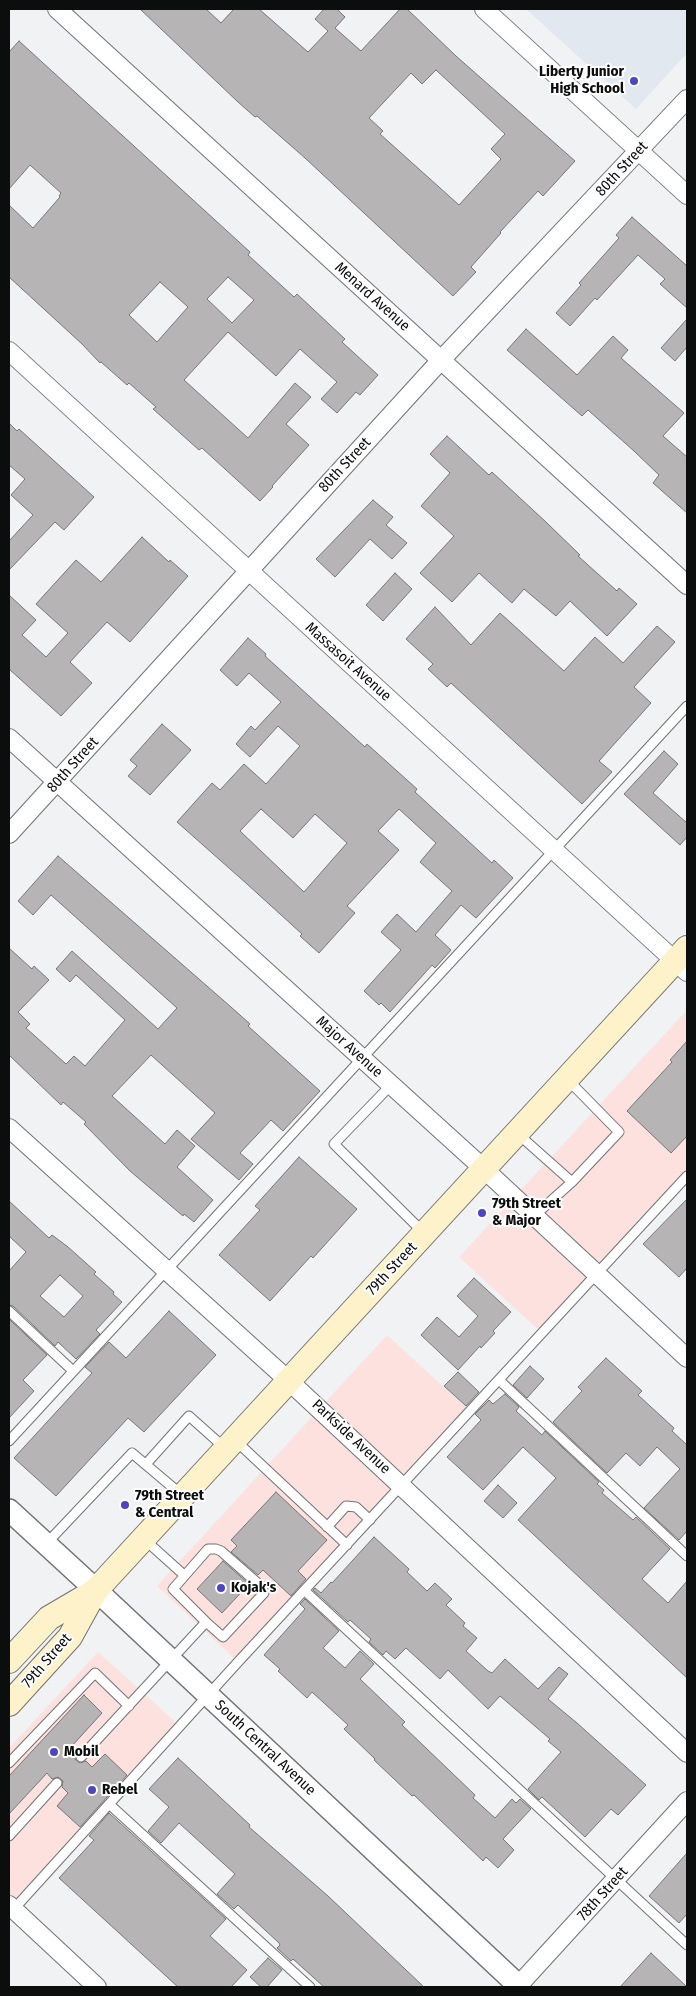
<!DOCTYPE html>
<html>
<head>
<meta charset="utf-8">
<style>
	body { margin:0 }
	#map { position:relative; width:696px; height:1996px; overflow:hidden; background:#f0f2f4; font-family:"Fira Sans Condensed",sans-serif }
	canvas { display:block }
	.frame { position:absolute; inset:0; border:10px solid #0c0d0d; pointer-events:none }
</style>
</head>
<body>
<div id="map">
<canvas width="696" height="1996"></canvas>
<div class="frame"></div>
</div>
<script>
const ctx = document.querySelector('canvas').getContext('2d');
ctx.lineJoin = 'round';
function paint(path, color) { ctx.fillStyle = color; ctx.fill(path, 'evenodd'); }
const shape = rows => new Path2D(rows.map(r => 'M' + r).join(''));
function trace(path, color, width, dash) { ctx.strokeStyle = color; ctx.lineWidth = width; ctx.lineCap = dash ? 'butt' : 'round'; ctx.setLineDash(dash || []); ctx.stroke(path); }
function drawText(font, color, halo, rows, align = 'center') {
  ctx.font = font + ' "Fira Sans Condensed",sans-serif'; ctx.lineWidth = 4; ctx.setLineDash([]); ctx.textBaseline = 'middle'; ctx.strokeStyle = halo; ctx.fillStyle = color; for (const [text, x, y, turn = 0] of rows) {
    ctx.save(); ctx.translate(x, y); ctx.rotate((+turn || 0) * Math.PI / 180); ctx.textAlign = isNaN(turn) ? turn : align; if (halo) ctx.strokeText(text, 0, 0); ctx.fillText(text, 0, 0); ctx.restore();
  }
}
paint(shape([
	[687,1010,687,1176,542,1333,459,1257],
	[387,1335,470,1411,238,1662,157,1586],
	[98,1652,180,1726,9,1914,9,1748]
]), '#fce1df');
paint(shape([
	[526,9,687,9,687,53,636,109]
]), '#e1e8f0');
const building = shape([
	[140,9,206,9,221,23,234,9,259,9,308,52,328,31,315,19,324,9,337,9,345,17,335,28,361,51,400,9,407,9,456,56,575,161,543,196,538,191,500,232,501,233,471,267,476,272,453,296,305,158,257,116,255,117,238,102,140,9],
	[436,70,505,134,491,149,501,159,459,205,380,134,383,131,369,118,411,73,422,84,436,70],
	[19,41,250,252,248,255,294,297,297,294,345,339,342,342,378,375,360,395,356,392,337,413,321,399,337,382,300,349,276,376,228,332,184,380,248,438,295,383,311,397,286,424,309,445,272,486,273,487,260,501,202,448,199,450,170,424,153,409,156,407,129,383,127,385,101,362,100,363,82,344,9,277,9,205,33,228,60,197,59,196,61,193,30,165,9,189,9,52,19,41],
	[228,277,254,300,232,323,207,299,228,277],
	[160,282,188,307,157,342,129,315,160,282],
	[632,217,687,266,687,308,660,284,665,279,638,255,597,300,595,298,570,326,556,313,581,285,579,283,619,238,616,235,632,217],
	[687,319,687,347,675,361,661,348,687,319],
	[526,329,577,375,613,336,628,350,621,358,684,413,663,436,687,457,687,513,653,483,659,475,634,451,588,410,582,416,507,350,526,329],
	[9,423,17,431,19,429,94,497,64,530,55,522,9,570,9,541,33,515,11,495,25,479,9,465,9,423],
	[447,436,489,475,492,472,547,523,580,555,578,556,617,591,619,588,637,604,607,636,570,601,556,616,524,589,512,603,479,573,452,602,420,573,454,536,421,506,450,473,430,454,447,436],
	[373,500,393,517,386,525,407,543,392,559,370,539,335,577,316,559,373,500],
	[142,537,169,562,170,560,188,576,130,642,107,622,70,662,92,683,61,716,9,669,9,595,36,620,22,635,46,657,68,633,36,604,76,560,101,582,142,537],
	[395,573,412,589,383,621,366,605,395,573],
	[435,607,471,645,500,613,564,671,595,637,623,663,657,626,675,642,634,687,651,703,599,761,612,772,582,804,451,683,447,687,428,669,433,664,406,639,435,607],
	[248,638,266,654,265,656,365,747,367,744,417,789,415,792,492,863,494,860,513,878,476,918,461,905,435,935,451,950,435,968,432,965,390,1012,381,1003,379,1005,364,991,401,950,381,932,397,914,416,932,452,891,420,862,436,843,399,809,378,831,399,850,347,906,355,913,319,953,300,936,302,934,247,884,177,822,212,783,220,790,244,764,266,784,300,746,278,726,250,757,236,744,251,726,255,730,281,702,249,673,237,686,220,670,248,638],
	[261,809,293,838,315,814,347,843,304,892,240,831,261,809],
	[162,724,191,750,150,795,128,776,137,766,130,760,162,724],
	[664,751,678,764,653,793,687,823,687,837,680,845,624,794,664,751],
	[58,856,231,1007,250,1024,248,1026,320,1091,283,1131,271,1120,240,1153,253,1164,239,1180,191,1139,215,1113,151,1055,112,1096,165,1144,177,1130,195,1146,177,1167,213,1200,194,1222,184,1214,183,1216,130,1171,84,1124,86,1122,63,1102,61,1105,9,1055,9,948,32,969,34,966,49,980,18,1012,30,1024,26,1028,66,1064,74,1056,85,1066,125,1020,76,975,70,982,56,969,72,951,158,1029,177,1008,51,895,33,915,18,901,58,856],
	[687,1041,687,1136,671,1153,627,1111,672,1062,670,1060,687,1041],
	[299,1157,357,1209,313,1258,311,1256,270,1301,219,1255,260,1210,255,1206,299,1157],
	[687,1199,687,1268,679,1277,643,1244,687,1199],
	[9,1201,49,1238,52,1235,68,1247,96,1272,94,1274,114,1292,113,1294,122,1302,96,1330,100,1334,76,1359,58,1342,55,1346,13,1306,9,1305,9,1271,26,1252,9,1236,9,1201],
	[60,1275,83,1296,64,1317,40,1296,60,1275],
	[474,1278,511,1312,493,1331,495,1333,481,1348,480,1346,458,1370,421,1335,437,1317,459,1337,478,1316,457,1296,474,1278],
	[169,1311,216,1355,144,1432,128,1418,56,1496,14,1458,92,1373,85,1367,109,1342,126,1358,169,1311],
	[9,1319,47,1355,23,1380,34,1391,9,1418,9,1319],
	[606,1358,642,1391,638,1395,674,1428,672,1431,687,1445,687,1531,679,1540,644,1508,680,1469,657,1447,640,1466,626,1453,607,1473,553,1422,582,1391,578,1387,606,1358],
	[530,1366,544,1379,527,1398,513,1385,530,1366],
	[458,1372,479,1392,466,1406,444,1386,458,1372],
	[505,1394,519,1407,516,1411,542,1435,545,1431,599,1482,597,1484,604,1490,602,1493,633,1520,636,1517,670,1549,642,1579,668,1603,687,1581,687,1678,518,1520,556,1478,523,1447,483,1490,447,1457,481,1420,475,1414,489,1400,493,1404,505,1394],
	[498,1485,517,1503,503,1518,484,1501,498,1485],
	[276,1492,327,1540,298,1571,306,1579,291,1596,263,1570,258,1575,231,1552,237,1546,231,1540,276,1492],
	[374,1537,409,1569,407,1572,427,1591,435,1583,452,1599,446,1605,465,1623,463,1626,477,1638,466,1651,488,1671,492,1673,505,1659,538,1689,559,1667,568,1674,548,1699,577,1723,646,1785,618,1815,611,1809,585,1837,542,1797,539,1800,528,1789,561,1752,548,1741,550,1739,500,1696,488,1709,448,1670,440,1679,406,1648,395,1659,386,1651,383,1655,369,1642,371,1639,350,1620,348,1622,313,1590,315,1588,321,1593,331,1582,332,1583,374,1537],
	[223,1561,249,1584,222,1613,197,1589,223,1561],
	[305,1599,339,1631,323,1648,345,1668,360,1651,374,1664,360,1679,405,1722,402,1725,475,1795,473,1798,495,1818,512,1799,516,1803,520,1799,531,1809,503,1839,514,1850,498,1868,486,1857,483,1861,414,1795,412,1796,374,1760,375,1759,344,1729,348,1725,312,1692,307,1698,278,1671,280,1669,264,1655,305,1609,300,1604,305,1599],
	[84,1695,102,1713,71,1747,77,1752,75,1759,80,1763,86,1761,92,1767,105,1754,127,1775,80,1827,57,1806,68,1793,62,1787,63,1781,58,1777,52,1779,47,1773,9,1814,9,1776,84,1695],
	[178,1758,250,1825,249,1827,328,1896,424,1987,324,1987,293,1959,291,1961,277,1948,280,1945,279,1943,238,1905,234,1909,217,1894,235,1874,179,1823,161,1843,148,1831,169,1807,149,1789,178,1758],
	[109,1813,226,1919,210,1936,247,1970,231,1987,178,1987,59,1878,94,1840,89,1836,109,1813],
	[687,1853,687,1914,679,1923,649,1896,687,1853],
	[651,1953,687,1987,620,1987,651,1953],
	[268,1958,282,1970,267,1987,261,1987,250,1977,268,1958]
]);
paint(building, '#b7b4b5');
trace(building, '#787677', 1);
const service = shape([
	[391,1085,334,1144,423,1232],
	[518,1134,572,1182],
	[534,1216,572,1182,619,1132,568,1080],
	[9,1311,73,1371],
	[499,1380,687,1556],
	[235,1440,347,1545],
	[9,1441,687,706],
	[146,1464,189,1416,226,1449],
	[327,1527,346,1506,356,1507,370,1520],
	[144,1539,184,1575],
	[46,1544,132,1453,183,1496],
	[305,1591,687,1945],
	[81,1757,206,1622,223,1637,264,1593,262,1587,221,1551,216,1549,208,1549,173,1589,206,1622],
	[9,1763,95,1673,129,1706],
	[109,1804,310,1987],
	[9,1836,57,1783],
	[13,1910,238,1662,687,1176]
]);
const minor = shape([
	[57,9,687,585],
	[484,9,687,195],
	[9,351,687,972],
	[9,738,484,1169,687,1358],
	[9,834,441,360,687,99],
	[9,1128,289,1381,687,1753],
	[9,1905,97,1987],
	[517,1987,687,1801]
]);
const tertiary = shape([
	[9,1510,96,1590,520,1987]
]);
const secondary = shape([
	[9,1661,49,1618,95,1591],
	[9,1704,70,1637,96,1590,687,948]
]);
trace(service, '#717274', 11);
trace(minor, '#717274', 20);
trace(tertiary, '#717274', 24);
trace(secondary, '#717274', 26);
trace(service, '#fff', 9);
trace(minor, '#fff', 18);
trace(tertiary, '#fff', 21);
trace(secondary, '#fef2cb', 24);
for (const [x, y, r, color] of [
	[634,81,5,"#4c47be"],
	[482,1213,5,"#4c47be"],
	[125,1505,5,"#4c47be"],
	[221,1588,5,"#4c47be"],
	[54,1752,5,"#4c47be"],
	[92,1790,5,"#4c47be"]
]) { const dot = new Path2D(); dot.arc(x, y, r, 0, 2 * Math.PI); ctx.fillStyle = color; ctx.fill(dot); trace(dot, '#fff', 2); }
drawText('bold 15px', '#0c0d0d', '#fff', [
	["Liberty Junior",624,72,"right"],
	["High School",624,89,"right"],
	["79th Street",492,1204],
	["& Major",492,1221],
	["79th Street",135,1496],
	["& Central",135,1513],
	["Kojak's",231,1588],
	["Mobil",64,1752],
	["Rebel",102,1790]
], 'left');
drawText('15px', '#0c0d0d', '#fff', [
	["80th Street",622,169,-47],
	["Menard Avenue",372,297,42],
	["80th Street",345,465,-47],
	["Massasoit Avenue",348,662,42],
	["80th Street",73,765,-48],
	["Major Avenue",349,1047,42],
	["79th Street",392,1269,-47],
	["Parkside Avenue",351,1437,43],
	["79th Street",47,1661,-49],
	["South Central Avenue",265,1748,43],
	["78th Street",603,1894,-48]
]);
</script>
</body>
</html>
